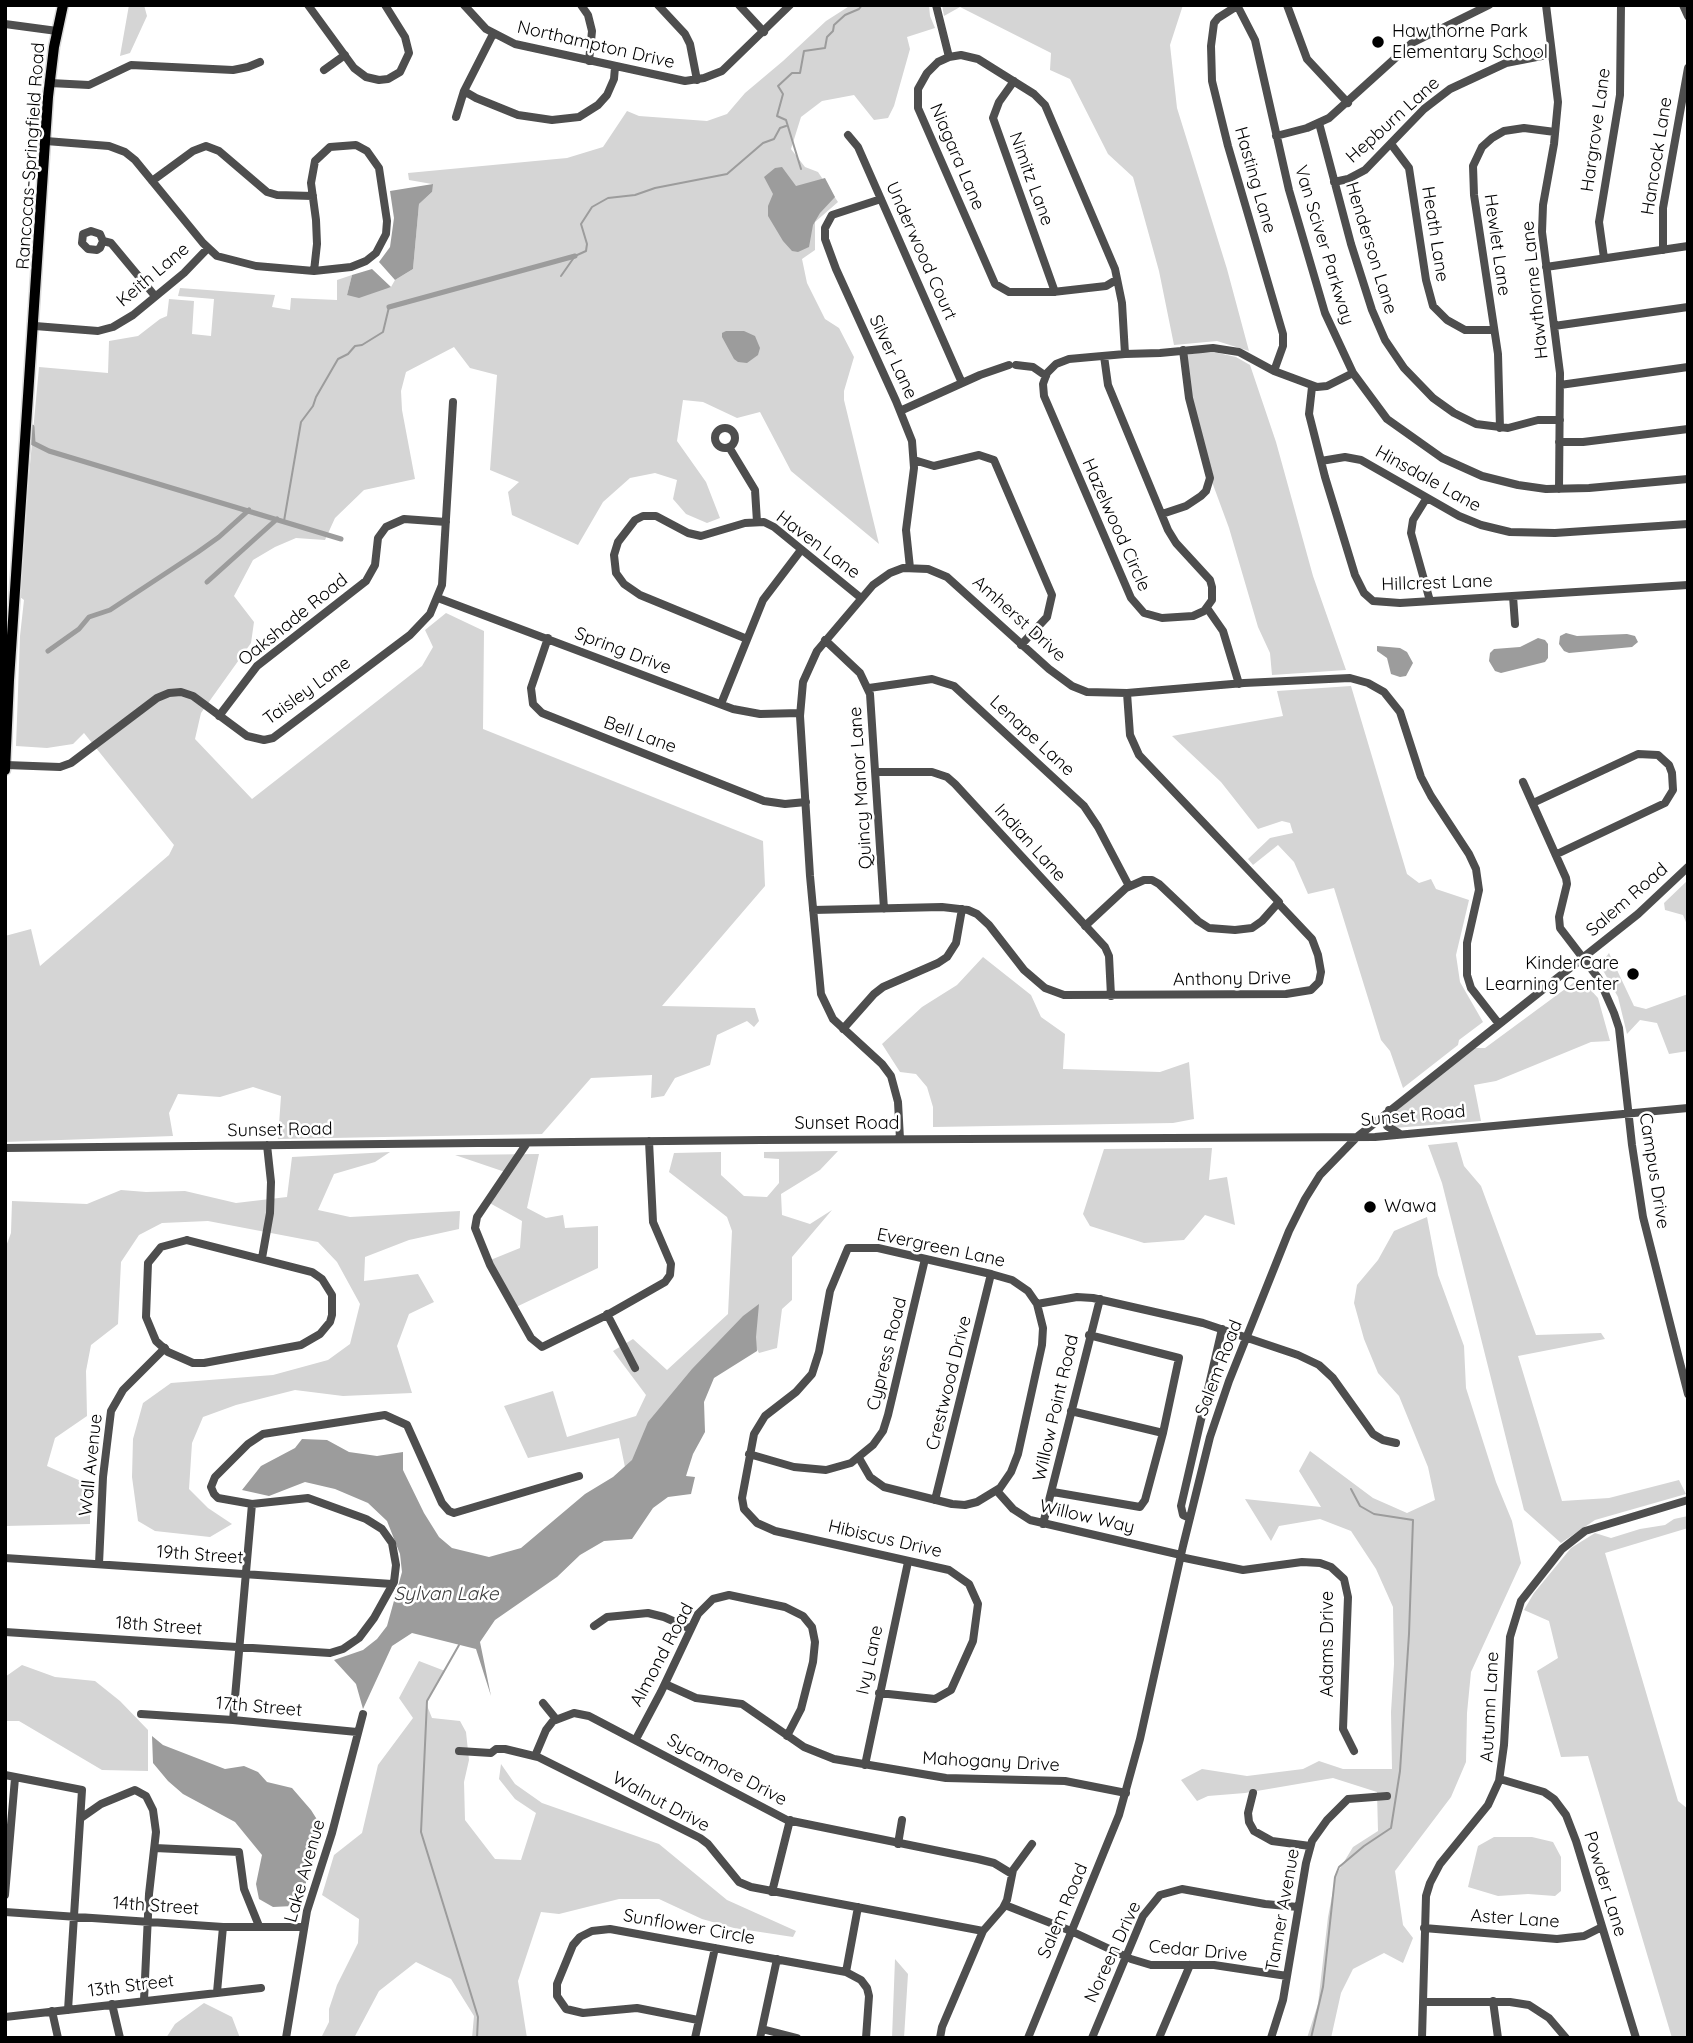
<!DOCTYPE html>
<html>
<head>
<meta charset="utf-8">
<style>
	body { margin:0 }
	#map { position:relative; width:1693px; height:2043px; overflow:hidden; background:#fff; font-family:Quicksand,sans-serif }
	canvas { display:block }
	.frame { position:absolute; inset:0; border:7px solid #000; pointer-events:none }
</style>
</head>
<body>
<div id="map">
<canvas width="1693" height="2043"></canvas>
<div class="frame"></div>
</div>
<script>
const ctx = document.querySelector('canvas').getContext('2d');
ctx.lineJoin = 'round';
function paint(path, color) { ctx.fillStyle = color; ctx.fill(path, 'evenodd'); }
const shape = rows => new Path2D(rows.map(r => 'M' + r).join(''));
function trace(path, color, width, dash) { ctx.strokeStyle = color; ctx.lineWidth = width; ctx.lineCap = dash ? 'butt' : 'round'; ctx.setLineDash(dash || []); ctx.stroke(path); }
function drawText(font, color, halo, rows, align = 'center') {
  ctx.font = font + ' Quicksand,sans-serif'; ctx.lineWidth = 5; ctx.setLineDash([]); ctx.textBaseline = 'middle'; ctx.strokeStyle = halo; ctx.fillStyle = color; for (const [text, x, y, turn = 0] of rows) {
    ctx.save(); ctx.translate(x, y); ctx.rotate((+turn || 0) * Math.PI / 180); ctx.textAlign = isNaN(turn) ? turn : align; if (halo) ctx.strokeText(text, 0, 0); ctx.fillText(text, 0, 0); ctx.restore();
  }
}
paint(shape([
	[129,5,144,5,147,16,130,53,120,56],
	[851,5,929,5,930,16,935,28,907,37,910,49,894,106,888,118,874,120,854,95,822,101,801,117,791,149,805,167,818,172,838,202,815,222,815,250,802,259,807,283,825,319,839,328,854,357,844,391,844,400,879,544,791,471,760,412,737,418,703,402,683,400,677,441,706,482,720,518,707,523,686,514,673,499,677,480,655,473,630,478,603,502,578,545,512,515,508,492,519,482,490,470,497,375,470,368,454,347,406,372,401,391,402,410,415,479,364,490,335,518,325,540,296,538,275,547,253,560,234,596,254,622,251,643,201,713,195,739,252,799,422,666,433,647,425,630,446,613,484,631,483,729,763,841,765,886,662,1006,755,1008,759,1021,754,1027,747,1021,717,1035,710,1065,675,1078,664,1096,651,1098,652,1075,591,1078,542,1134,278,1139,281,1096,253,1087,220,1097,178,1094,169,1113,173,1136,5,1142,5,936,31,929,40,966,169,855,174,845,84,733,73,744,47,748,16,746,20,636,24,600,20,597,22,551,39,367,108,373,109,341,138,336,160,319,167,316,169,299,194,301,192,334,211,336,214,299,178,296,180,288,275,295,272,307,290,310,291,298,337,300,337,280,352,275,347,295,391,287,395,280,413,269,419,204,432,192,432,184,409,180,408,173,567,158,603,147,627,111,639,116,707,121,727,114,745,93,783,61,826,21],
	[942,5,1183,5,1170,45,1177,108,1227,269,1249,351,1217,341,1174,345,1159,271,1133,177,1108,154,1070,79,1050,70,1051,53,960,7,944,16],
	[1197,353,1218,353,1236,357,1250,365,1276,442,1313,576,1346,670,1272,675,1270,653,1258,627,1229,528,1208,471,1191,405,1185,355],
	[1351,686,1407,874,1419,883,1431,879,1436,889,1469,900,1456,955,1460,982,1483,1022,1459,1040,1458,1045,1403,1088,1390,1051,1381,1040,1334,888,1308,894,1294,862,1278,845,1253,865,1248,859,1270,838,1293,833,1290,823,1282,821,1258,829,1221,782,1172,736,1283,716,1277,691],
	[1688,880,1688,927,1683,915,1665,910,1664,903],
	[1609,953,1634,1006,1646,1009,1688,994,1688,1051,1669,1054,1657,1023,1640,1020,1627,1034,1618,997,1600,965],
	[983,957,1031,995,1041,1017,1065,1034,1063,1069,1160,1072,1189,1062,1194,1119,1173,1123,933,1127,933,1107,927,1087,916,1074,900,1072,882,1044,922,1007,957,985],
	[1580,978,1598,998,1610,1041,1591,1042,1496,1081,1474,1085,1481,1121,1394,1128,1390,1123,1390,1116,1474,1048,1485,1048],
	[1457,1142,1464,1166,1481,1186,1536,1335,1601,1333,1605,1339,1518,1356,1562,1501,1609,1498,1679,1480,1686,1494,1595,1520,1561,1543,1524,1510,1442,1183,1428,1145],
	[1212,1148,1209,1180,1227,1177,1235,1225,1205,1215,1184,1240,1144,1243,1090,1226,1083,1214,1104,1149],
	[838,1151,820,1170,781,1194,782,1215,810,1224,832,1210,792,1257,792,1300,782,1309,777,1348,759,1353,744,1326,626,1472,619,1438,528,1458,504,1406,553,1391,567,1437,636,1416,646,1395,613,1351,633,1339,667,1370,728,1314,732,1231,727,1217,669,1172,674,1153,721,1152,721,1175,744,1196,767,1197,779,1183,779,1159,764,1158,764,1152],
	[390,1152,375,1162,334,1174,318,1210,350,1217,460,1211,459,1229,409,1240,365,1257,364,1281,418,1274,434,1302,409,1314,397,1346,412,1393,343,1396,295,1390,236,1405,203,1417,192,1443,189,1489,208,1508,232,1524,210,1537,155,1531,138,1521,132,1477,133,1439,143,1403,171,1383,273,1375,328,1360,350,1344,360,1304,337,1262,318,1242,208,1221,162,1223,139,1235,121,1262,118,1324,91,1345,86,1371,87,1416,55,1438,47,1466,90,1485,90,1524,5,1526,5,1249,11,1233,12,1201,87,1204,121,1190,146,1192,185,1191,236,1203,287,1197,292,1157],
	[539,1154,527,1208,546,1218,563,1215,565,1228,598,1226,598,1268,514,1308,488,1261,520,1248,522,1221,486,1201,508,1173,455,1155],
	[1427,1217,1438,1275,1464,1346,1466,1388,1496,1482,1512,1521,1521,1563,1471,1672,1467,1713,1466,1762,1451,1797,1395,1871,1403,1925,1413,1938,1403,1963,1384,1953,1353,1969,1341,1993,1331,2038,1307,2038,1318,2004,1328,1917,1336,1875,1353,1847,1378,1831,1377,1792,1333,1778,1245,1793,1208,1796,1197,1801,1181,1780,1202,1769,1247,1776,1303,1769,1319,1761,1343,1769,1392,1769,1391,1712,1394,1664,1393,1607,1376,1569,1351,1531,1320,1519,1279,1526,1271,1541,1245,1499,1321,1507,1299,1471,1310,1451,1373,1498,1407,1513,1435,1500,1428,1467,1399,1396,1378,1373,1364,1339,1354,1303,1357,1285,1378,1260,1394,1231],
	[1688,1516,1688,1528,1605,1553,1678,1801,1688,1809,1688,2038,1672,2038,1588,1756,1561,1757,1537,1671,1558,1658,1549,1621,1524,1610,1534,1593,1571,1548,1595,1533,1611,1538,1640,1529,1665,1525,1674,1519],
	[419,1661,445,1671,426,1703,432,1718,460,1721,466,1732,469,1760,464,1782,465,1820,495,1859,521,1860,536,1813,515,1799,499,1779,501,1764,515,1784,542,1803,659,1844,727,1900,796,1931,793,1937,734,1928,702,1919,659,1899,619,1899,559,1914,541,1912,518,1981,527,2038,472,2038,474,2016,451,1979,416,1962,379,1991,354,2038,321,2038,329,2022,329,2009,337,1985,358,1943,359,1919,322,1895,334,1855,362,1833,378,1765,413,1718,399,1698],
	[22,1665,55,1677,95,1681,120,1701,148,1730,148,1771,102,1770,19,1721,5,1721,5,1677],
	[1494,1837,1532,1837,1553,1842,1561,1857,1561,1891,1555,1896,1528,1894,1498,1896,1468,1887,1478,1846],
	[895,1959,908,1974,904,2038,892,2038],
	[204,2003,232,2017,240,2038,166,2038,175,2024]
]), '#d5d5d5');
paint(shape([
	[782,167,796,186,825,178,835,197,820,213,813,225,809,247,798,252,792,251,783,241,768,216,768,206,773,194,764,177,775,168],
	[433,184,432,192,419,204,413,269,395,280,379,262,390,247,394,218,390,191],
	[372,269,391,287,359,298,347,295,352,275],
	[726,331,744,331,755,336,760,348,758,355,747,363,738,362,734,359,722,337,722,333],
	[1566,633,1577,636,1627,634,1635,636,1638,642,1632,647,1569,653,1564,651,1559,644,1560,636],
	[1538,638,1545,640,1548,644,1548,658,1545,662,1501,673,1495,671,1489,661,1490,653,1494,649,1520,647],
	[1377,646,1400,648,1407,652,1413,663,1406,676,1400,677,1391,674,1387,658,1377,651],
	[759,1304,756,1337,757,1351,714,1378,704,1402,705,1432,693,1454,686,1476,695,1477,691,1494,668,1497,653,1508,632,1539,604,1541,580,1555,557,1577,495,1620,480,1642,491,1696,476,1649,412,1633,392,1646,363,1709,356,1684,334,1660,363,1650,377,1639,387,1626,402,1572,400,1554,387,1521,368,1503,335,1489,305,1482,269,1496,242,1490,261,1466,295,1448,302,1439,327,1440,349,1452,377,1456,403,1452,403,1470,424,1513,439,1537,452,1548,489,1557,521,1548,585,1494,613,1477,632,1460,648,1422,692,1369,743,1316],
	[152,1736,163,1745,225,1769,244,1766,258,1772,267,1782,292,1788,311,1810,323,1829,302,1895,293,1906,273,1907,259,1899,256,1884,262,1855,235,1822,183,1794,168,1781,153,1763]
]), '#9c9c9c');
trace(shape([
	[801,169,786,120,777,116,783,94,778,86,792,73,800,73,804,51,825,48,827,37,833,31,834,25,845,15,859,9,862,5],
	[561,276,575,256,586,251,587,244,581,224,592,207,608,198,635,195,655,188,727,174,763,143,774,139,780,128,786,126],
	[284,521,301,422,313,406,316,397,338,359,348,354,355,346,362,345,383,332,389,307],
	[459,1645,427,1701,421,1832,478,2017,477,2038],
	[1311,2038,1323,1987,1335,1877,1339,1867,1364,1846,1391,1828,1400,1771,1409,1634,1413,1520,1374,1514,1360,1506,1351,1489]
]), '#9c9c9c', 2);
trace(shape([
	[389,307,575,256],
	[32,427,33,443,49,451,341,539],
	[207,582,277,519],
	[48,651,79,629,89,617,110,610,198,552,219,537,249,510]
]), '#9c9c9c', 5);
const major = shape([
	[5,770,9,680,48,97,54,47,63,5]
]);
trace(major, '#dbdbdb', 13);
trace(shape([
	[308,5,354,68,366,77,379,80,388,79,400,72,409,53,405,37,385,5],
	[464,5,486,29,515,44,685,81,704,78,722,71,790,5],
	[581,5,588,15,592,31,589,61],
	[658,5,685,34,690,44,697,80],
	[739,5,764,32],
	[936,5,949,57],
	[1237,5,1255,40,1289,190,1325,313,1353,373,1387,419,1442,458,1482,476,1518,485,1546,489,1589,488,1688,479],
	[1287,5,1307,59,1348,103],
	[1546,5,1558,102,1554,144,1543,205,1542,232,1560,373,1559,489],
	[1683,5,1688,16],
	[1237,6,1218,18,1214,23,1211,46,1212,81,1228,146,1283,334,1283,346,1274,371],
	[5,24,57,31],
	[324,70,345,55],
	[1014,81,999,102,993,118,1055,292],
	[50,83,89,85,131,65,233,70,248,67,260,62],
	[464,91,476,98,518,115,552,120,579,117,598,105,607,95,614,79,615,67],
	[456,117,464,91,493,34],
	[1319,123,1351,244,1372,310,1385,340,1404,368,1433,398,1454,413,1476,424,1508,428,1538,420,1560,420],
	[848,135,858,147,962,383],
	[1276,136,1307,128,1329,118,1412,43,1489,5],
	[46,141,109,146,125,152,135,160,203,243,217,256,256,266,314,271,351,267,366,261,376,253,386,234,387,221,379,168,367,151,356,145,330,147,315,161,311,183,316,220,317,244,314,271],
	[1391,144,1409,168,1426,280,1433,306,1447,320,1465,330,1494,330],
	[152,181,193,151,206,146,219,151,267,192,277,195,313,196],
	[1334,182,1348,179,1365,170,1424,109,1450,89,1506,63,1552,54],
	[881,199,832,215,825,228,825,239,836,269,896,401,912,441,914,468,906,530,910,568],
	[103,241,100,234,91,231,83,234,82,243,88,249,97,250,100,248,103,241,111,243,155,296],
	[1663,250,1663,208,1688,68],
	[1604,258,1599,222,1620,95,1621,5],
	[1546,267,1688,246],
	[1116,280,1106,286,1053,292,1009,292,995,284,918,108,918,89,927,73,938,62,949,57,961,55,978,59,1034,94,1045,105,1115,269,1122,303,1125,354],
	[35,326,98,331,113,327,133,315,184,273,208,248],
	[1554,326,1688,307],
	[1104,356,1108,385,1168,530,1176,543,1210,580,1212,587,1212,600,1204,611,1193,616,1162,618,1144,613,1131,598,1044,396,1043,384,1047,373,1056,364,1069,359,1091,357,1125,354,1160,353,1213,348,1239,352,1274,371,1317,387,1327,386,1353,373],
	[1016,365,1033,367,1046,376],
	[1560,385,1688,367],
	[1312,387,1309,414,1325,477,1355,575,1364,593,1373,601,1400,603,1688,585],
	[900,411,980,375,1009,365],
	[1500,428,1498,354,1474,195,1473,166,1482,147,1492,138,1504,131,1524,128,1555,132],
	'715 438a10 10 0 1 1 20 0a10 10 0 1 1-20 0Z',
	[1559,442,1583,442,1688,429],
	[729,447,755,490,757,522],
	[914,460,934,466,979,455,994,460,1052,595,1047,617,1021,645],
	[1321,461,1345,457,1361,460,1459,516,1481,525,1510,532,1555,533,1688,524],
	[1426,499,1413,520,1411,533,1430,601],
	[1162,514,1186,506,1201,496,1206,491,1210,478,1189,398,1183,350],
	[1513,596,1515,624],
	[438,598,733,709,760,714,800,713],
	[1207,608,1223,631,1239,684],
	[548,638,531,688,533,704,542,713,764,801,785,804,806,802],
	[747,639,640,595,624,584,616,573,614,555,618,542,635,520,643,516,656,516,688,533,701,536,745,523,764,522,774,527,861,598],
	[825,640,860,673,870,694,884,909],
	[869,688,932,679,954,686,1084,806,1098,827,1129,886],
	[721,704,763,600,801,550],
	[219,716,257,666,366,581,375,565,378,538,386,527,404,519,446,522],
	[6,765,60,767,71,763,157,698,169,693,181,692,193,696,247,736,264,740,273,738,410,635,430,614,442,585,453,402],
	[876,772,932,772,947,777,955,784,1105,947,1109,956,1111,996],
	[1523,782,1566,878,1567,884,1559,917,1560,928,1599,979,1614,1013,1619,1028,1632,1145,1643,1217,1688,1394],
	[1533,803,1638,754,1658,755,1669,765,1672,773,1673,790,1665,803,1557,854],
	[813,910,942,907,968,910,977,914,989,925,1024,970,1045,988,1064,995,1286,994,1311,990,1319,982,1321,972,1318,955,1312,939,1278,903,1279,902,1139,755,1130,735,1127,693],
	[1085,926,1126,888,1144,880,1152,880,1159,884,1198,921,1209,928,1235,930,1252,928,1262,921,1278,903],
	[843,1029,874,994,883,987,938,963,947,957,956,943,962,909],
	[1389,1110,1387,1126,1400,1134],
	[900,1139,898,1102,891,1076,882,1064,833,1019,821,994,810,876,800,716,803,682,817,651,873,585,890,573,903,568,928,569,947,577,1049,669,1072,686,1087,692,1127,693,1244,683,1350,678,1368,683,1384,692,1400,712,1421,777,1431,796,1469,854,1476,869,1479,890,1467,943,1467,975,1471,988,1499,1024],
	[527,1143,477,1217,475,1228,490,1265,531,1338,542,1347,607,1315,665,1282,670,1275,671,1264,653,1222,649,1141],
	[5,1148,761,1140,1375,1137,1688,1108],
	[187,1240,312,1272,322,1279,332,1295,332,1315,330,1322,320,1334,301,1345,204,1363,193,1363,168,1352,156,1341,146,1317,148,1263,161,1247,187,1240],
	[262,1258,270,1213,271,1182,267,1145],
	[1037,1304,1077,1297,1093,1298,1203,1323,1298,1355,1319,1365,1333,1378,1373,1434,1383,1440,1396,1443],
	[607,1314,635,1368],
	[1071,1411,1163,1433],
	[749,1454,794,1467,826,1470,851,1463,873,1445,883,1431,888,1415,925,1259],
	[859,1458,870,1477,884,1487,952,1504,965,1505,977,1502,1000,1488,1011,1472,1018,1454,1042,1345,1043,1328,1037,1304,1028,1291,1012,1280,991,1274,878,1248,848,1248,830,1291,819,1352,812,1374,796,1392,765,1416,754,1434,742,1498,744,1509,757,1523,775,1531,949,1570,969,1584,978,1604,973,1641,951,1690,935,1699,879,1693],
	[997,1491,1013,1509,1030,1520,1181,1555],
	[1053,1492,1140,1507,1145,1500,1163,1433,1179,1358,1089,1335],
	[935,1500,991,1274],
	[1190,1518,1183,1515,1181,1506,1222,1329],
	[1043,1524,1100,1299],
	[1180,1557,1243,1570,1302,1562,1320,1563,1331,1567,1344,1579,1348,1597,1343,1729,1354,1751],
	[5,1558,392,1584],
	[99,1564,103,1477,111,1411,123,1390,165,1348],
	[594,1626,607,1617,648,1613,664,1617,691,1629],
	[5,1632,330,1653,343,1649,359,1638,374,1618,394,1582,396,1565,392,1543,382,1529,366,1519,308,1498,252,1504,218,1498,214,1494,211,1487,215,1477,248,1444,263,1434,385,1415,407,1425,442,1503,449,1511,454,1513,579,1476],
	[665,1684,696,1698,742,1704,804,1747,834,1759,946,1778,1065,1781,1126,1793],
	[543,1703,556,1719],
	[141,1714,233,1720,357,1732],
	[233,1720,252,1504],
	[636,1739,661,1692,698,1614,713,1599,729,1595,785,1607,803,1616,812,1627,815,1642,813,1662,801,1709,787,1736],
	[459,1751,491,1753,496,1749,505,1749,538,1757,700,1838,708,1844,739,1882,751,1887,983,1931],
	[535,1756,546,1730,553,1721,574,1713,589,1716,787,1820,978,1859,994,1863,1012,1874],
	[865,1765,908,1562],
	[5,1775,82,1790,68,2010],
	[1500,1779,1544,1792,1554,1799,1566,1815,1576,1841,1636,2038],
	[1253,1793,1248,1813,1249,1822,1254,1831,1272,1841,1310,1846],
	[81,1818,101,1804,135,1790,146,1796,153,1810,156,1832,149,1894,144,2000],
	[898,1844,902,1820],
	[155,1848,239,1852,244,1889,259,1926],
	[772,1892,790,1820],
	[5,1895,15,1778],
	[1005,1905,1071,1931,1131,1959,1151,1965,1214,1965,1287,1976],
	[5,1912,223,1927,304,1927],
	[1424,1928,1557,1939,1584,1936,1602,1927],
	[846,1972,858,1907],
	[217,1992,223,1927],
	[1493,2001,1498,2038],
	[1424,2002,1510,2002,1529,2005,1549,2018,1566,2038],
	[112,2004,120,2038],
	[52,2011,58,2038],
	[5,2017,261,1988],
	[698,2020,637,2008,583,2013,566,2009,557,1996,557,1984,573,1945,580,1937,592,1931,610,1929,846,1972,861,1980,867,1988,869,1996,866,2038],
	[762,2029,797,2038],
	[286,2038,307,1911,332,1833,363,1714],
	[695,2038,715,1948],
	[760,2038,777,1959],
	[940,2038,942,2027,983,1931,1003,1908,1007,1900,1013,1870,1032,1844],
	[1028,2038,1119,1815,1140,1739,1183,1546,1210,1437,1229,1381,1289,1231,1305,1199,1320,1175,1357,1137,1638,914,1688,867],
	[1092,2038,1143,1916,1160,1895,1182,1889,1265,1904,1298,1907],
	[1159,2038,1190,1965],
	[1271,2038,1283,2000,1306,1863,1312,1841,1327,1820,1348,1799,1387,1796],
	[1422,2038,1426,1896,1430,1883,1440,1864,1488,1805,1499,1781,1504,1745,1510,1637,1521,1601,1562,1549,1585,1531,1688,1500]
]), '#4e4e4e', 8);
trace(major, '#000', 10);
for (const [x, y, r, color] of [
	[1378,42,7,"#000"],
	[1633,974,7,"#000"],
	[1370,1207,7,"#000"]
]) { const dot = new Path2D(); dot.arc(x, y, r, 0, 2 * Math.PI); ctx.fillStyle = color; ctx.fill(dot); trace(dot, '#fff', 2.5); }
drawText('18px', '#000', '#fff', [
	["Hawthorne Park",1392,32],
	["Elementary School",1392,53],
	["KinderCare",1619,964,"right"],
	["Learning Center",1619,985,"right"],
	["Wawa",1384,1207]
], 'left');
drawText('18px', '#000', '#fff', [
	["Northampton Drive",596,45,13],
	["Hepburn Lane",1393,120,-42],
	["Hargrove Lane",1596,130,-82],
	["Rancocas-Springfield Road",31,156,-86],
	["Hancock Lane",1657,156,-81],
	["Niagara Lane",957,157,67],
	["Nimitz Lane",1031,179,70],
	["Hasting Lane",1255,180,74],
	["Heath Lane",1435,234,81],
	["Van Sciver Parkway",1324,245,73],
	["Hewlet Lane",1497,245,82],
	["Henderson Lane",1371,248,73],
	["Underwood Court",921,251,66],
	["Keith Lane",153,275,-40],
	["Hawthorne Lane",1535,290,-96],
	["Silver Lane",893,357,65],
	["Hinsdale Lane",1428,479,29],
	["Hazelwood Circle",1116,525,66],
	["Haven Lane",818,545,37],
	["Hillcrest Lane",1437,583,-2],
	["Amherst Drive",1019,619,42],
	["Oakshade Road",293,620,-39],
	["Spring Drive",623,651,21],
	["Taisley Lane",307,691,-36],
	["Bell Lane",640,735,20],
	["Lenape Lane",1032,736,43],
	["Quincy Manor Lane",861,788,-94],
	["Indian Lane",1030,843,48],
	["Salem Road",1627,900,-41],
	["Anthony Drive",1232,979,-1],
	["Sunset Road",1413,1116,-5],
	["Sunset Road",847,1124],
	["Sunset Road",280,1130,-1],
	["Campus Drive",1654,1171,81],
	["Evergreen Lane",941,1248,12],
	["Cypress Road",887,1354,-76],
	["Salem Road",1219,1368,-69],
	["Crestwood Drive",949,1383,-76],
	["Willow Point Road",1056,1408,-77],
	["Wall Avenue",91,1465,-84],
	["Willow Way",1087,1517,13],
	["Hibiscus Drive",885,1539,13],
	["19th Street",200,1555,4],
	["18th Street",159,1626,4],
	["Adams Drive",1328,1644,-90],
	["Almond Road",662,1655,-62],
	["Ivy Lane",870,1660,-78],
	["17th Street",259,1707,5],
	["Autumn Lane",1490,1707,-87],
	["Mahogany Drive",991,1762,3],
	["Sycamore Drive",727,1770,28],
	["Walnut Drive",661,1802,28],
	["Lake Avenue",305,1871,-74],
	["Powder Lane",1605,1884,73],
	["14th Street",156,1906,4],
	["Tanner Avenue",1283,1910,-80],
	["Salem Road",1063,1911,-67],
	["Aster Lane",1515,1919,4],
	["Sunflower Circle",689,1927,10],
	["Cedar Drive",1198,1951,5],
	["Noreen Drive",1113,1952,-65],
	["13th Street",131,1986,-7]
]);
drawText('italic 19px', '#3d3d3d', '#fff', [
	["Sylvan Lake",446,1594]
]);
</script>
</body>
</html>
